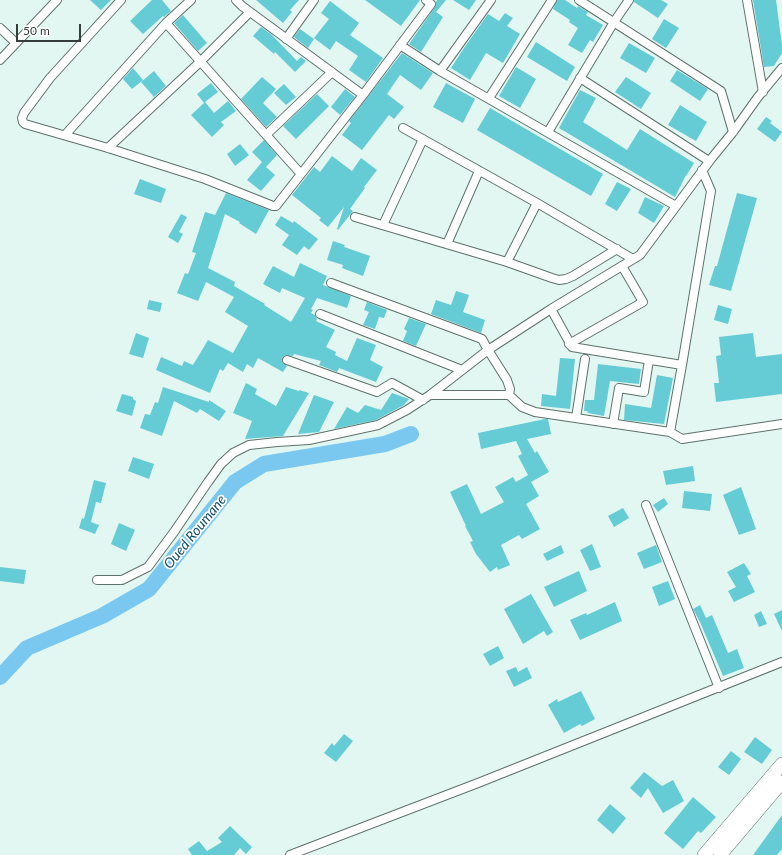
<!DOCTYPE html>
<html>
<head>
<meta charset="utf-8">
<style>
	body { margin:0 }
	#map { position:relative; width:782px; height:855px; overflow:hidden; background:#e2f7f1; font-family:Lato,sans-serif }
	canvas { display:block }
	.scale { position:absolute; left:16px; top:24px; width:65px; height:18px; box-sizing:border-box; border:2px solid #363e3c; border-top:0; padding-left:5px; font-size:12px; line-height:14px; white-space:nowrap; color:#363e3c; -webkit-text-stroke:3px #fff; paint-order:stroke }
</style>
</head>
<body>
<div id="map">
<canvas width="782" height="855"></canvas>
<div class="scale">50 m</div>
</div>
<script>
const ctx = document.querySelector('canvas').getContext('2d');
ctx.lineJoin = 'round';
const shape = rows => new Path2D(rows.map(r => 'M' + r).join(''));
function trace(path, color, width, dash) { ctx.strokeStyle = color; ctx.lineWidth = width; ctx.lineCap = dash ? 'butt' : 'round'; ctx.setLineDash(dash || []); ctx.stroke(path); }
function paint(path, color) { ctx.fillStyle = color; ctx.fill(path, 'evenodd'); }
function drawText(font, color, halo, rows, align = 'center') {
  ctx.font = font + ' Lato,sans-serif'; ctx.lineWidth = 3.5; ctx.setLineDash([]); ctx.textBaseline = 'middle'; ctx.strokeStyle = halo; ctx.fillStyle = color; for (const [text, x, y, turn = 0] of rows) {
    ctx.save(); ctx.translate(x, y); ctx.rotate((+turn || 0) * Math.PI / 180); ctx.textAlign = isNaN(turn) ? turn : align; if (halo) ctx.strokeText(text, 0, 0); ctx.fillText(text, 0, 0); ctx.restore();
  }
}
trace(shape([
	[0,677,27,648,102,616,149,589,235,482,264,464,385,444,411,434]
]), '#7ac8f0', 16);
paint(shape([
	[90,0,111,0,101,10],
	[152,0,162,0,171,11,164,17,163,16,143,34,130,21],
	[256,0,299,0,290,10,292,12,283,23],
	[365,0,420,0,401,26],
	[437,0,446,0,436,12,443,17,421,52,409,44,435,7,436,2],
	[453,0,476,0,469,10],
	[557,0,565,0,577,8,578,6,588,12,586,15,603,25,593,42,590,40,582,53,568,45,578,28,569,22,570,20,553,9],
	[634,0,661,0,668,4,658,18,634,2],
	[753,0,776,0,782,45,782,53,774,66,764,67],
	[330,1,359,23,350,35,383,58,366,82,349,70,358,56,336,41,330,50,314,38,329,19,321,13],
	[505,13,513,18,507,26,520,34,503,63,486,53,470,80,451,68,464,48,488,14,499,21],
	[183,15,207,43,198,51,174,23],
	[664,19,679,28,666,48,652,39],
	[261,27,271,34,297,61,301,57,306,61,295,72,275,52,274,54,253,36],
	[300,29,314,39,308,48,294,37],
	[536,42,575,67,567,81,527,57],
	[629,43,655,58,646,73,620,58],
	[402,53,433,73,421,90,400,75,387,94,404,107,394,119,389,115,362,150,342,135,351,123,349,121],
	[516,67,536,79,520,108,499,96],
	[133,68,143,80,132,89,123,79],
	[677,70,708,89,700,101,670,81],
	[154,71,166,86,154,97,141,82],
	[262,77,276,89,263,103,277,117,266,127,241,99],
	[626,77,651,93,641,109,615,92],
	[211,83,218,92,205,102,214,113,228,101,236,111,221,122,224,125,212,137,191,115,204,103,197,94],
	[446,83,475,99,463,123,433,107],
	[284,84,296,97,286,105,274,93],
	[345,89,355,97,340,115,331,107],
	[580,90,596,98,583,122,627,150,640,129,694,163,686,176,686,175,675,197,559,128],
	[317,94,329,106,296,139,283,126],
	[680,105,707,122,696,141,668,125],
	[490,108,603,174,591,196,477,130],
	[766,117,772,121,770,123,782,132,775,142,757,129],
	[264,140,277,155,266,167,275,175,261,191,247,180,262,162,252,152],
	[240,144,249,155,235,166,227,154],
	[332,156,352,171,361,158,377,170,364,187,365,188,350,209,353,211,338,230,337,229,344,207,328,227,319,220,321,218,292,195,314,167,320,172],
	[140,179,166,189,161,203,134,194],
	[617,182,631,189,617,211,605,204],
	[226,193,269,210,256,234,239,223,240,222,225,214,208,268,235,282,234,286,265,304,264,305,291,322,305,298,282,288,280,293,263,284,273,266,294,277,300,263,327,276,323,285,351,296,347,308,317,298,311,309,313,310,311,313,315,315,317,319,316,321,335,330,326,347,336,352,335,355,347,361,357,338,376,345,370,360,383,367,376,382,339,368,337,372,319,365,321,361,294,354,293,356,286,355,284,356,282,358,282,361,283,363,287,366,283,372,258,358,253,368,247,364,243,372,228,363,223,371,220,369,210,393,156,370,161,357,182,366,184,361,193,365,208,340,233,353,248,326,225,312,234,297,206,282,198,301,177,293,185,273,188,274,196,253,192,252,205,212,215,215],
	[737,193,757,198,731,291,709,285,715,266,717,266],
	[645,197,664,206,654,223,638,213],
	[181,214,187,217,179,232,183,234,178,243,168,237],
	[281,216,293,223,294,221,318,239,309,250,304,246,297,255,282,245,289,235,275,225],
	[333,241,345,245,344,247,370,256,363,276,342,268,343,265,327,260],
	[456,291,469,295,463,312,485,320,481,333,431,314,436,300,451,305],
	[149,300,162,303,160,312,147,309],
	[367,302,387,310,384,318,379,317,375,329,363,325,369,312,364,310],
	[718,305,732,309,728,324,714,320],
	[409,318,426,324,416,346,403,341,407,331,404,329],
	[136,333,149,338,143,358,129,354],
	[753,333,756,357,782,354,782,394,716,402,714,383,719,383,716,356,721,355,719,337],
	[560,358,575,359,570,409,541,406,542,394,556,396],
	[598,364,641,369,639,384,610,381,604,416,588,413,587,411,584,411,585,400,594,400],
	[657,375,673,378,664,424,624,420,625,404,651,408],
	[246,383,257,389,255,394,276,406,286,387,299,391,299,390,309,393,283,436,245,439,252,421,233,413],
	[163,387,209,402,209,400,226,411,219,421,200,409,197,413,174,401,162,436,140,428,145,414,150,415,155,402,158,403],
	[392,393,409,399,404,405,376,420,334,429,347,407,358,413,365,405,381,410],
	[122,394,133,397,133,399,136,401,132,416,116,411],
	[314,395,334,402,319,432,298,434],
	[545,419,548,419,551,434,527,439,535,453,537,451,549,472,531,482,539,496,526,504,540,529,522,539,519,535,501,545,510,565,498,570,497,567,490,572,476,554,470,542,473,541,465,526,466,526,450,492,467,484,481,514,504,502,495,487,513,477,516,482,528,475,518,456,522,454,516,441,481,449,478,433],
	[133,457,154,464,149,479,128,471],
	[693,466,695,481,666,485,663,471],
	[94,480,106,483,101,503,96,502,91,522,99,525,95,534,79,528,82,518,84,519],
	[741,487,756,529,739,535,723,495],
	[684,491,712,494,710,511,682,508],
	[664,498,668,504,658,512,653,505],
	[623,508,629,518,614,527,608,516],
	[119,523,135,530,126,551,111,544],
	[592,544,601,567,590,571,580,550],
	[561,545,564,553,547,561,543,554],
	[656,545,662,562,644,569,637,553],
	[744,563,751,574,747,576,755,592,734,602,728,591,736,587,727,572],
	[0,567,26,570,24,584,0,581],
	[579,571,587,591,554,607,544,587],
	[668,581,675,599,659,606,652,587],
	[531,594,553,632,547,636,544,631,523,644,504,609],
	[615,602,622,621,580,640,570,620,586,613,587,615],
	[700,605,706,618,712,615,728,653,737,649,744,668,723,676,700,622,693,609],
	[782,610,782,631,774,614],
	[761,611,767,624,759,627,754,615],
	[498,646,504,658,490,666,483,654],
	[516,667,518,672,527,667,532,678,514,687,506,671],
	[581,691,595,719,582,726,580,724,564,733,548,705,557,699,558,702],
	[344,734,353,741,336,762,324,753,332,743,334,746],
	[755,737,772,750,762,764,744,752],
	[731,751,741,759,729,775,718,767],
	[644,772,662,786,673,780,684,801,663,813,648,788,641,798,630,788],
	[693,797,716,817,701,833,698,831,683,849,664,833],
	[610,804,626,818,613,834,597,820],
	[782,815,782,849,777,855,753,855],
	[230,826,252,847,246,854,240,848,234,855,192,855,188,849,199,841,207,851,222,842,218,838]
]), '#65cbd5');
const street = shape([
	[121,0,50,78,24,113,22,118,23,122,25,124,108,148,205,179,273,206,276,206,363,95,431,4,426,0],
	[191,0,166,23,301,174],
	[236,0,242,6,363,95],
	[579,0,721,91,733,132],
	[747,0,763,92],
	[0,28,16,43],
	[286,39,314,0],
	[400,45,440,71,676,206],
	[0,60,57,0],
	[440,71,491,0],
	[580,78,709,161],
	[489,98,552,0],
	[403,128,537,203,633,259],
	[548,132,614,22,629,0],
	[65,135,166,23],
	[266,135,332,72],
	[108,148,200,62,250,12],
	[355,217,507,262,552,278,559,280,566,279,573,276,617,249],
	[383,225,423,139],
	[447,244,479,171],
	[507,262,537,203],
	[331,283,482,339,488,350,507,380,510,389,509,395],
	[551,309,572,347,682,365],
	[320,314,462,370],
	[569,344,643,302,622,266],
	[287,360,377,392,392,383,423,400],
	[430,395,488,350,551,309,640,255,711,159,733,132,758,97,782,68],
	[576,418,585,359],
	[613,424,619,388,644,392,649,360],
	[670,432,682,365,711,191,702,170],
	[646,505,719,688],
	[97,580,122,580,148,567,174,532,208,482,221,464,233,453,249,445,277,442,309,440,378,425,407,410,430,395,509,395,522,407,535,412,670,432,682,439,782,424],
	[290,855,478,783,782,662]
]);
const primary = shape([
	[704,855,782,764],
	[720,855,782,782]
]);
trace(street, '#5e726c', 10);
trace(primary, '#5e726c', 14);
trace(street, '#fff', 8);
trace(primary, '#fff', 13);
drawText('italic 14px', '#0e4e69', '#fff', [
	["Oued Roumane",195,532,-51]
]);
</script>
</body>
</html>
